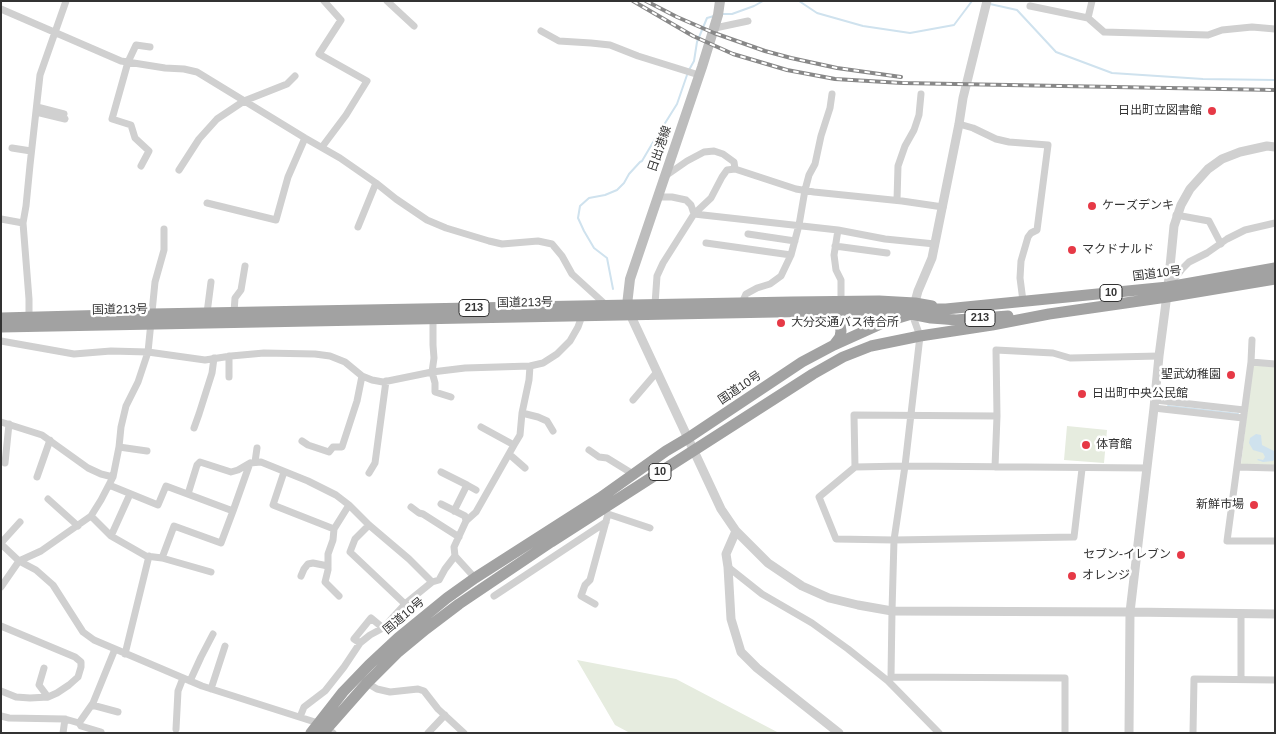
<!DOCTYPE html>
<html>
<head>
<meta charset="utf-8">
<style>
	body { margin:0 }
	#map { position:relative; width:1276px; height:734px; overflow:hidden; background:#fff; font-family:Helvetica,sans-serif }
	canvas { display:block }
	.frame { position:absolute; inset:0; border:2px solid #333; pointer-events:none }
</style>
</head>
<body>
<div id="map">
<canvas width="1276" height="734"></canvas>
<div class="frame"></div>
</div>
<script>
const ctx = document.querySelector('canvas').getContext('2d');
ctx.lineJoin = 'round';
function paint(path, color) { ctx.fillStyle = color; ctx.fill(path, 'evenodd'); }
const shape = rows => new Path2D(rows.map(r => 'M' + r).join(''));
function trace(path, color, width, dash) { ctx.strokeStyle = color; ctx.lineWidth = width; ctx.lineCap = dash ? 'butt' : 'round'; ctx.setLineDash(dash || []); ctx.stroke(path); }
function drawText(font, color, halo, rows, align = 'center') {
  ctx.font = font + ' Helvetica,"Noto Sans JP",sans-serif'; ctx.lineWidth = 5; ctx.setLineDash([]); ctx.textBaseline = 'middle'; ctx.strokeStyle = halo; ctx.fillStyle = color; for (const [text, x, y, turn = 0] of rows) {
    ctx.save(); ctx.translate(x, y); ctx.rotate((+turn || 0) * Math.PI / 180); ctx.textAlign = isNaN(turn) ? turn : align; if (halo) ctx.strokeText(text, 0, 0); ctx.fillText(text, 0, 0); ctx.restore();
  }
}
paint(shape([
	[1253,365,1275,367,1275,465,1241,464],
	[1067,426,1107,430,1104,463,1064,460],
	[577,660,676,679,779,733,630,733,615,725]
]), '#e6ecdf');
paint(shape([
	[1256,434,1261,435,1262,445,1274,451,1275,459,1273,461,1263,462,1257,460,1258,459,1263,460,1265,457,1263,453,1253,450,1249,443,1250,438]
]), '#cfe2ee');
trace(shape([
	[799,1,817,13,863,26,910,33,954,25,972,1],
	[990,4,1017,10,1056,52,1112,73,1203,79,1275,80],
	[721,14,732,14,754,6,763,1],
	[689,70,694,61,697,42,707,18,714,16],
	[613,289,607,258,594,248,584,231,578,218,580,206,589,198,605,195,617,190,624,183,629,174,640,162,642,161,652,144,677,104,687,75],
	[1168,406,1238,414]
]), '#cfe2ee', 2);
trace(shape([
	[387,1,414,26],
	[1092,1,1088,18,1104,32,1208,35,1222,30,1252,27,1275,29],
	[1030,6,1088,18],
	[1,9,121,61,165,68,184,69,197,72,305,138,340,158,376,183,396,199,427,220,446,228,489,241,502,244,538,241,552,244,562,256,572,274,606,305],
	[715,28,748,21],
	[541,31,559,41,591,43,610,45,638,56,699,75],
	[37,107,64,114],
	[36,112,65,119],
	[959,124,973,128,996,139,1009,142,1048,145,1037,230,1031,233,1028,237,1021,261,1020,278,1023,301],
	[322,147,346,115,367,81,319,54,341,20,324,1],
	[12,148,31,151],
	[141,166,149,151,135,138,131,125,112,119,128,62,136,45,150,47],
	[179,170,199,139,217,119,244,101,287,84,295,76],
	[664,177,687,161,704,152,714,151,723,154,734,162,735,169],
	[657,197,672,197,686,200,691,205,694,214,711,198,722,177,727,170,735,169,796,189,814,192,902,201,943,207],
	[897,200,898,166,905,146,914,130,919,115,921,94],
	[207,203,276,220,288,177,305,138],
	[1176,215,1209,221,1221,244],
	[1,219,23,223],
	[358,227,376,183],
	[838,230,885,239,935,244],
	[748,234,795,241],
	[706,243,791,255],
	[835,246,887,253],
	[1168,287,1182,269,1189,262,1207,253,1227,239,1245,230,1275,223],
	[742,303,746,294,757,288,770,284,781,276,791,255,799,225,805,190,809,175,815,164,821,136,830,108,832,94],
	[655,304,657,276,663,263,694,214,838,230,834,255,836,270,841,280,841,301],
	[234,312,235,298,241,290,245,266],
	[207,313,211,282],
	[433,318,433,345,434,358,432,372,435,383,435,392,451,397],
	[29,321,29,299,23,223,26,206,30,165,40,75,66,1],
	[1252,340,1251,362,1227,541,1275,541],
	[1,341,74,354,111,351,148,352,205,360,231,356,264,353,315,354,330,356,345,362,362,376,372,380,383,382,432,372,465,368,530,366,543,363,557,354,570,341,578,327,583,313],
	[1251,362,1275,364],
	[229,377,229,356],
	[633,400,657,372],
	[1155,400,1244,410],
	[1154,408,1243,418],
	[522,413,538,417,547,421,553,431],
	[1,422,42,435,88,468,101,474,113,477],
	[194,428,199,414,212,373,214,358],
	[302,441,308,445,329,452,333,447,342,447,357,401,362,376],
	[514,445,520,435,522,413,529,380,530,366],
	[119,447,147,451],
	[589,450,599,457,607,458,633,474],
	[509,454,525,468],
	[255,462,257,448],
	[5,463,9,424],
	[855,467,854,415,997,416],
	[995,467,997,416,996,350,1053,353,1070,358,1159,356],
	[1237,467,1275,468],
	[1082,469,1074,537,894,540,836,539,819,497,855,467,905,466,1147,468],
	[284,472,273,505,334,529,349,505],
	[441,472,467,485,454,511],
	[369,473,375,463,386,381],
	[37,477,50,440],
	[109,485,158,505,166,486,233,511,250,463,261,462,308,481,336,495,349,505,369,525,409,559,432,582,439,580,445,569,455,556,475,578],
	[467,485,476,490],
	[188,494,197,465,200,462,231,472,238,470,250,463],
	[48,499,78,526],
	[441,504,465,516,466,521],
	[411,507,419,513,423,514,459,537],
	[605,511,608,514,650,528],
	[91,516,111,536,146,556,162,558],
	[369,525,355,539,350,552,405,604],
	[334,529,333,540,328,554,328,570,325,582,339,596],
	[111,536,130,494],
	[1,543,20,522],
	[1,544,19,561,36,570,53,585,83,632,94,640,202,686,318,723,333,733],
	[455,556,454,547,466,521,476,512,514,445,481,427],
	[728,567,762,594,812,623,848,649,888,681,939,733],
	[211,572,162,558,174,526,221,543,233,511],
	[301,576,304,569,308,564,313,563,328,566],
	[1,587,19,561,41,551,91,516,101,500,113,477,119,447,121,427,126,406,138,382,148,352,155,282,164,250,164,229],
	[494,596,606,522],
	[595,604,581,596,585,585,590,580,608,514],
	[1,626,75,657,81,662,81,667,78,677,69,685,57,693,48,697,30,698,16,697,1,691],
	[360,643,354,639,371,618,383,628],
	[125,654,149,556],
	[44,668,39,685,48,697],
	[891,677,892,611,894,540,905,466,920,336,912,314],
	[890,679,891,677,1065,678,1065,733],
	[1241,679,1241,614],
	[190,681,201,657,213,634],
	[367,683,377,689,390,692,418,689,424,691,438,709,464,733],
	[211,689,225,646],
	[92,705,118,712],
	[1,716,9,718,65,719,79,723,93,703,115,649],
	[300,717,304,707,325,691,344,667,360,643,370,635,383,628,405,604,432,582],
	[79,723,81,726,101,732],
	[176,729,178,691,183,678],
	[63,733,65,719],
	[428,733,445,715],
	[1193,733,1194,679,1275,680]
]), '#d0d0d0', 7);
trace(shape([
	[913,309,918,291,932,258,959,124,963,98,987,1],
	[628,310,630,314,721,509,736,531,768,563,802,586,829,598,858,605,892,611,1130,612,1275,614],
	[736,531,726,554,728,567,731,619,741,652,757,668,839,733],
	[1129,733,1130,612,1154,408,1159,356,1168,287,1174,226,1181,205,1190,189,1208,169,1222,159,1240,152,1267,146,1275,147]
]), '#d0d0d0', 9);
trace(shape([
	[627,305,630,279,702,67,718,15,720,1]
]), '#bdbdbd', 10);
trace(shape([
	[1,318,152,314,792,302,879,301,915,303,932,306],
	[1,327,879,310,896,311,931,318,945,319,956,320,1008,316],
	[834,345,840,337,841,331,839,319,834,311],
	[311,733,343,692,369,665,398,638,447,598,475,578,600,498,666,451,688,438,802,362,834,345,885,322,928,309,946,309,1168,287,1275,268],
	[323,733,367,683,397,653,426,629,459,604,551,542,813,374,843,357,871,346,920,336,992,325,1049,314,1167,297,1275,279]
]), '#a2a2a2', 11);
const rail = shape([
	[633,1,693,36,733,54,787,70,835,79,902,83,1275,90],
	[646,1,677,17,714,33,765,51,791,58,837,68,901,77]
]);
trace(rail, '#888', 4);
trace(rail, '#fff', 2, [5.5]);
for (const [x, y, r, color] of [
	[1212,111,5,"#e63946"],
	[1092,206,5,"#e63946"],
	[1072,250,5,"#e63946"],
	[781,323,5,"#e63946"],
	[1231,375,5,"#e63946"],
	[1082,394,5,"#e63946"],
	[1086,445,5,"#e63946"],
	[1254,505,5,"#e63946"],
	[1181,555,5,"#e63946"],
	[1072,576,5,"#e63946"]
]) { const dot = new Path2D(); dot.arc(x, y, r, 0, 2 * Math.PI); ctx.fillStyle = color; ctx.fill(dot); trace(dot, '#fff', 2); }
for (const [x, y, w] of [
	[1111,293,22],
	[474,308,30],
	[980,318,30],
	[660,472,22]
]) { const box = new Path2D(); box.roundRect(x - w / 2, y - 8.5, w, 17, 4); ctx.fillStyle = '#fff'; ctx.fill(box); trace(box, '#333', 1); }
drawText('bold 11px', '#333', null, [
	["10",1111,293],
	["213",474,308],
	["213",980,318],
	["10",660,472]
]);
drawText('12px', '#333', '#fff', [
	["日出町立図書館",1202,111,"right"],
	["ケーズデンキ",1102,206],
	["マクドナルド",1082,250],
	["大分交通バス待合所",791,323],
	["聖武幼稚園",1221,375,"right"],
	["日出町中央公民館",1092,394],
	["体育館",1096,445],
	["新鮮市場",1244,505,"right"],
	["セブン-イレブン",1171,555,"right"],
	["オレンジ",1082,576]
], 'left');
drawText('12px', '#333', '#fff', [
	["日出港線",660,149,-71],
	["国道10号",1157,274,-7],
	["国道213号",525,303,-1],
	["国道213号",120,310,-1],
	["国道10号",740,388,-34],
	["国道10号",404,616,-40]
]);
</script>
</body>
</html>
